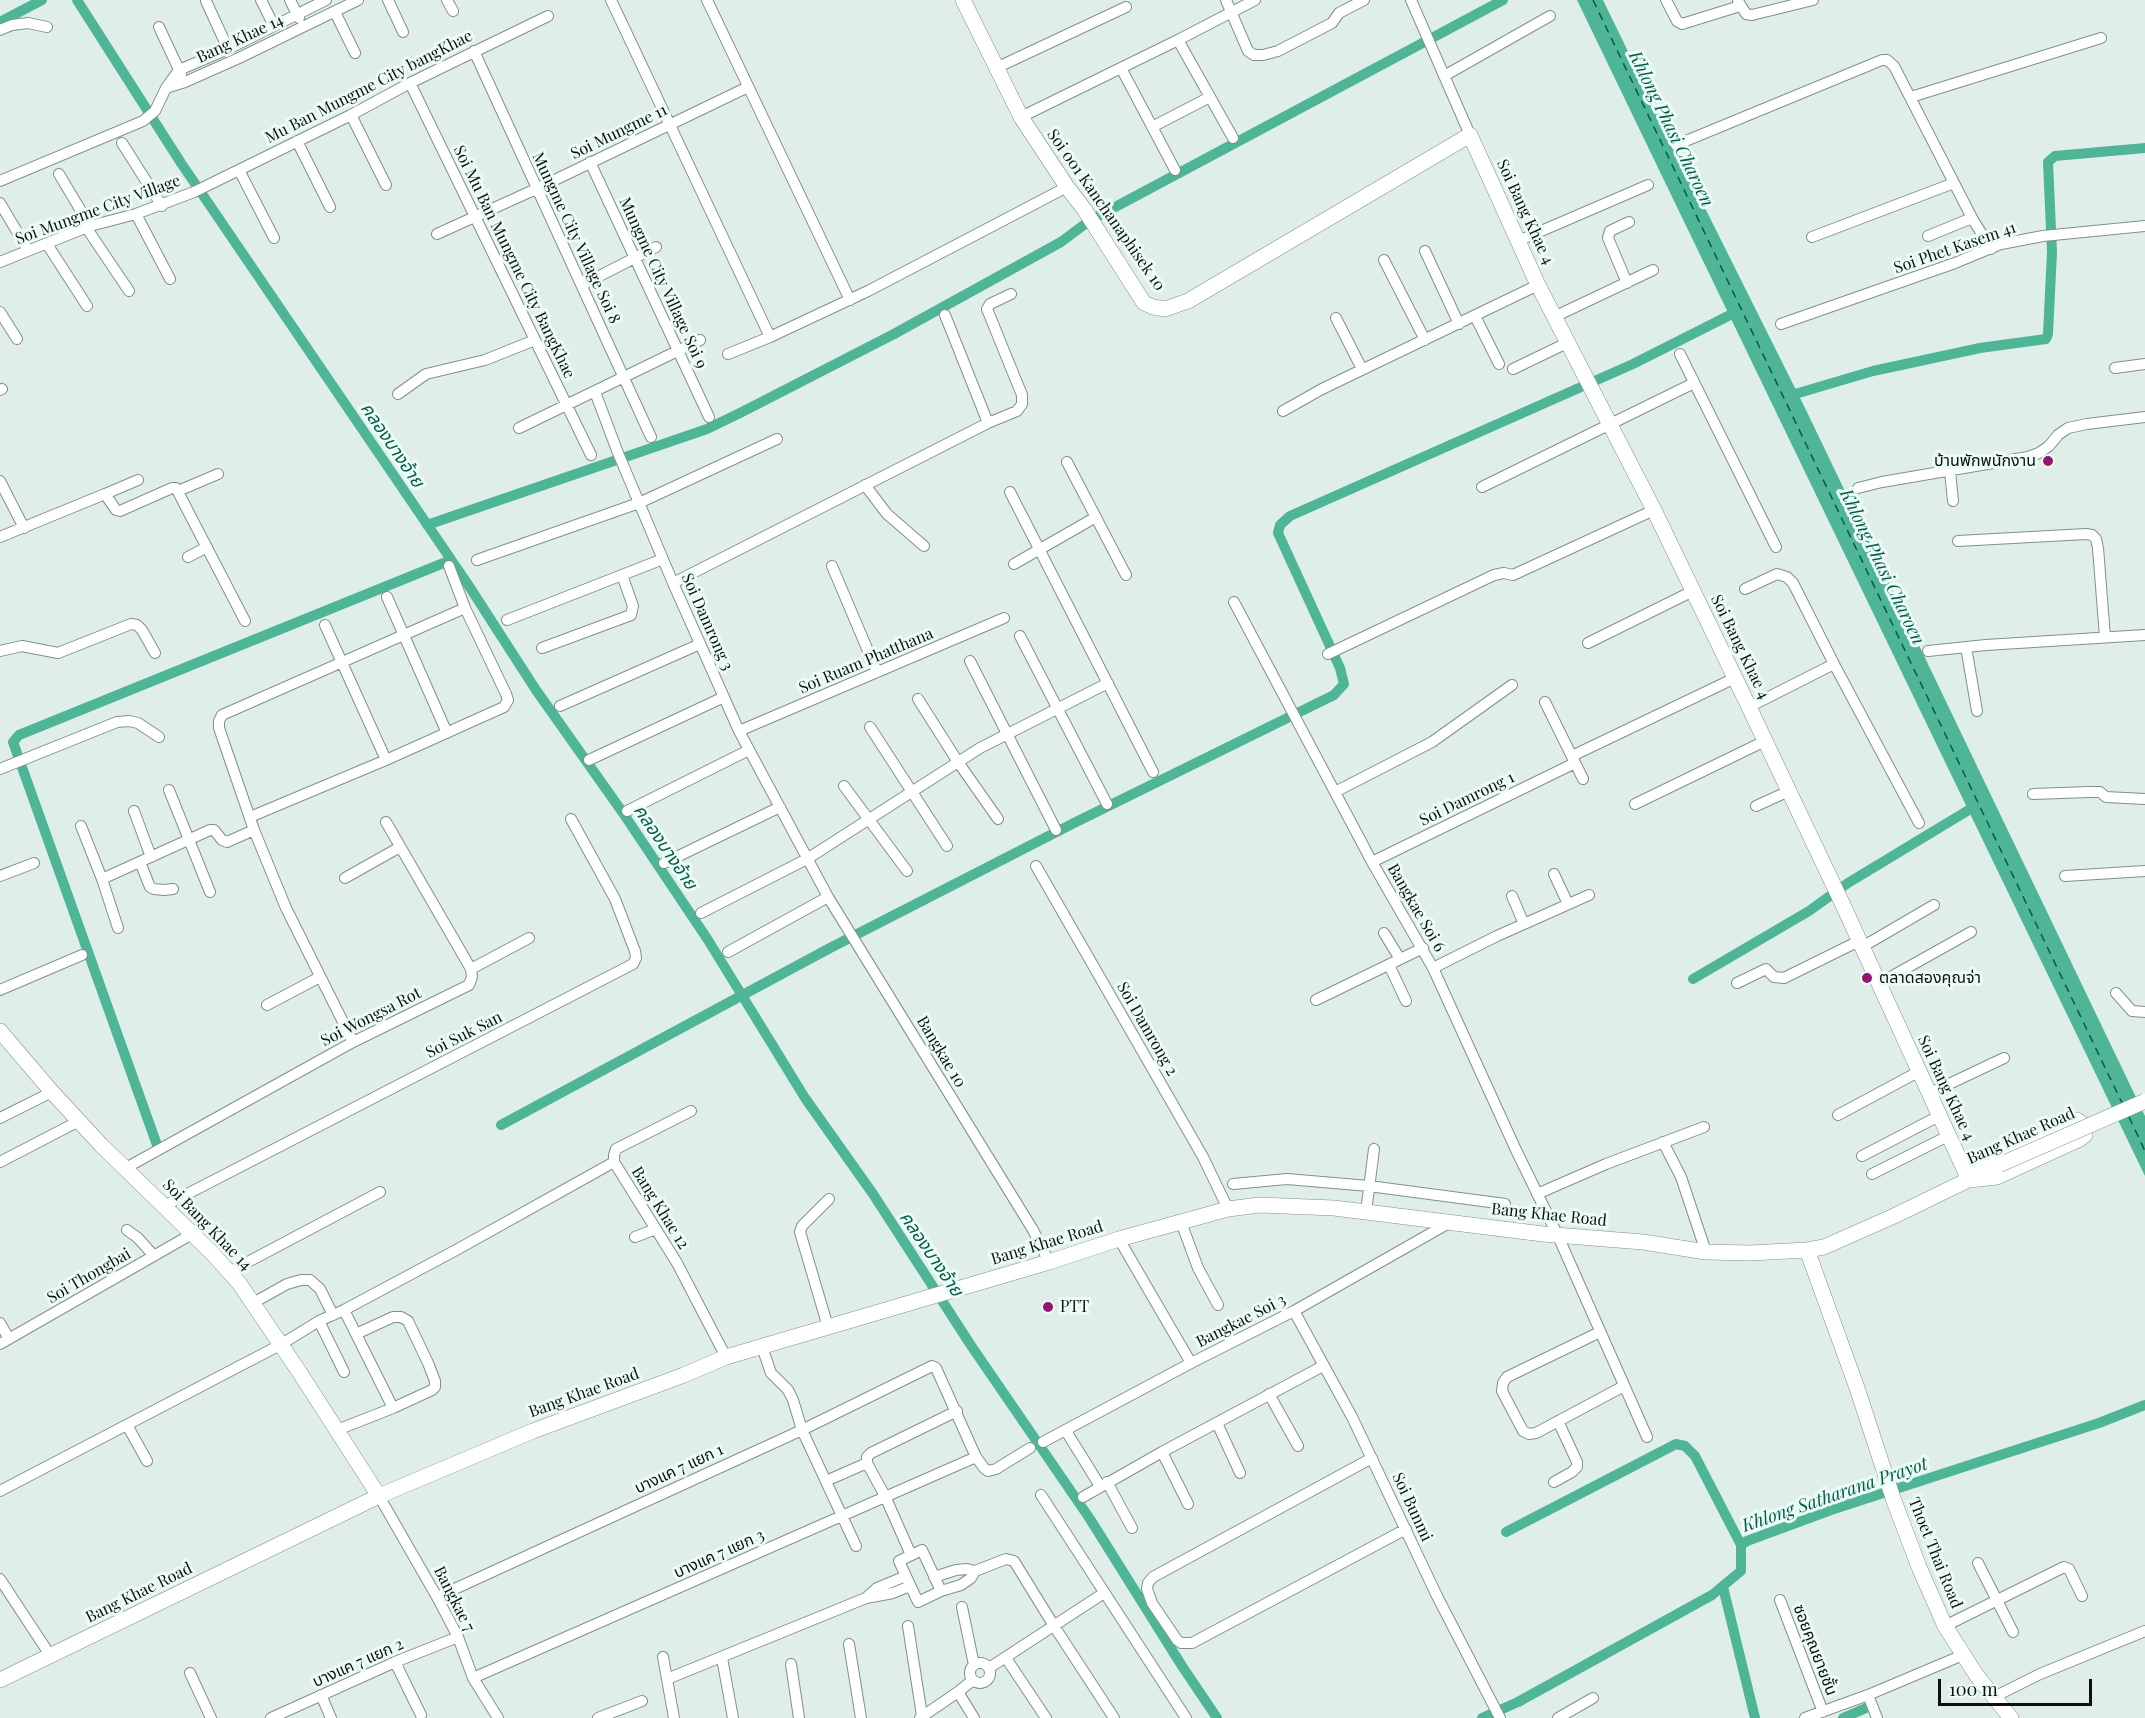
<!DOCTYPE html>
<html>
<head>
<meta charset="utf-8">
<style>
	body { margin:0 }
	#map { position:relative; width:2145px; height:1718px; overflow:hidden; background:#dfeee8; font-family:"Playfair Display",serif }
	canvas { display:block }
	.scale { position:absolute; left:1938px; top:1679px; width:154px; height:27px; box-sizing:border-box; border:3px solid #0c110f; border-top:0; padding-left:8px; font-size:18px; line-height:21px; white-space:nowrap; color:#0c110f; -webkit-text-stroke:4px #ecfbf6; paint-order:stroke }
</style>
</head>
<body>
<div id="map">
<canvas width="2145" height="1718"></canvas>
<div class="scale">100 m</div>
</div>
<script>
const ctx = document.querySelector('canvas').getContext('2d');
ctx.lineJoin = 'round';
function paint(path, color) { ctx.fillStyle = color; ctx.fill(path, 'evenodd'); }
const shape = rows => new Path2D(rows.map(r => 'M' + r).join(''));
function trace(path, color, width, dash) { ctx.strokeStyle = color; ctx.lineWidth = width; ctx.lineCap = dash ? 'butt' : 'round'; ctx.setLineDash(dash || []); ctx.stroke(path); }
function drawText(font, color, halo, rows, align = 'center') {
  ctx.font = font + ' "Playfair Display","Noto Sans Thai",serif'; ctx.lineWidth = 6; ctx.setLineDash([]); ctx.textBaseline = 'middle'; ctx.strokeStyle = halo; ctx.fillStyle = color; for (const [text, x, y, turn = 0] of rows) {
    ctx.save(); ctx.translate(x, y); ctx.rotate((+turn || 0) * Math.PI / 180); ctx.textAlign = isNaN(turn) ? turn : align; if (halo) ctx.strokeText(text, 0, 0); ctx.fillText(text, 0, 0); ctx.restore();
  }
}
paint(shape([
	[1577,0,1603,0,1672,142,1806,410,2145,1116,2145,1176]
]), '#4eb597');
trace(shape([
	[77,0,181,163,467,583,536,690,623,813,708,940,805,1098,873,1194,972,1347,1090,1519,1182,1666,1217,1718],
	[0,22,42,0],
	[1785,397,1873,371,1980,348,2046,339,2048,334,2052,252,2048,162,2055,156,2145,148],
	[427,525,707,429,742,412,894,334,1061,242,1089,221,1503,0],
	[1693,979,1809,911,1848,883,1977,805],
	[501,1125,830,948,1074,823,1334,695,1344,684,1340,668,1278,533,1280,525,1290,516,1633,364,1740,310],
	[157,1145,13,742,19,735,451,560],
	[1506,1532,1676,1444,1685,1446,1695,1456,1741,1545],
	[1723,1587,1755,1718],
	[1482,1718,1518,1702,1712,1595,1741,1571,1741,1545,1747,1541,1831,1510,2099,1423,2145,1405],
	[1843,1718,1866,1708]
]), '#4eb597', 10);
trace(shape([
	[1593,0,2123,1105],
	[2129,1117,2145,1151]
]), '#025c48', 1.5, [8, 6]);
const street = shape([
	[261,0,274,26],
	[290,0,299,18],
	[326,0,228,49,179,70,166,88,185,82,239,58,358,0],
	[388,0,403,32],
	[447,0,453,11],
	[611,0,770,337],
	[707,0,850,300],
	[1226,0,1248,51,1254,55,1263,55,1278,51,1332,23,1339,13,1364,0],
	[1411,0,1470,135],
	[1666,0,1677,21,1682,24,1740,6],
	[206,1,228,49],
	[1738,1,1746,14,1752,15,1813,0],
	[335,12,355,53],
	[159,27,181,74],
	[0,30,12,25,28,23,47,27],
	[1178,40,1233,138],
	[474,51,651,437],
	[996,68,1126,7],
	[1121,68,1175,170],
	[1444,76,1550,16],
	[410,83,591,455],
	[1911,97,2101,38],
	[351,115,386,185],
	[1021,117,1178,40,1255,0],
	[1152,127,1210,97],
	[297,141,330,207],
	[122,143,162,206],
	[1676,145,1882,60,1887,60,1894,66,1972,218,1991,249],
	[590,162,709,417],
	[239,170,274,238],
	[59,174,90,226],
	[0,181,143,121,155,111,166,88],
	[0,203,28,250],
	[136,214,170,279],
	[86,227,129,291],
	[437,234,536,189,748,87],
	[1928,236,1972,218],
	[1812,237,1954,183],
	[1518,241,1648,185],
	[47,244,87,306],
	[1425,251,1459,324],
	[1384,260,1425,340],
	[0,262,90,226,136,214,194,192,351,115,410,83,548,16],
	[1627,283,1608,238,1610,231,1629,222],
	[582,285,656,247],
	[0,312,17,339],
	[945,315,988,423],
	[1475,316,1499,364],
	[1556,316,1653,270],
	[1336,318,1362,369],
	[1781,324,1955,263,2001,244,2043,236,2145,226],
	[728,354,770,337,868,291,1067,187],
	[1680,354,1776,547],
	[2115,368,2145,364],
	[1513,369,1569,342],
	[0,390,2,389],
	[595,392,618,453,673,583,739,731,828,897,1033,1230,1049,1262],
	[398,394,426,374,485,360,535,340],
	[1283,411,1322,389,1538,285],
	[519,428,700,340],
	[1067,462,1126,575],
	[1950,471,1953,501],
	[0,481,24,528],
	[865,485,887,514,924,546],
	[1482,487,1694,383],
	[1858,488,1882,482,2028,457,2039,453,2049,446,2058,435,2068,428,2087,424,2145,417],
	[178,491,218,474],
	[1010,492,1153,772],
	[105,494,138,480],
	[0,537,105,494,116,510,120,511,172,488,176,488,245,621],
	[1958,541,2086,534,2092,535,2096,539,2098,548,2105,637],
	[188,557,207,547],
	[477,560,639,503,777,439],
	[1014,564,1096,517],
	[832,566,877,672],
	[673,583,988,423,1017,411,1022,404,1022,395,987,309,990,304,1011,294],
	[1745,589,1777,574,1787,577,1793,583,1834,664],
	[387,597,447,733],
	[1234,602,1372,862,1433,968,1516,1150,1558,1236,1647,1437],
	[507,620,663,559],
	[325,625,386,760],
	[1020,636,1107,804],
	[1588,643,1693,591],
	[1966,647,1977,711],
	[542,648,631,615,633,606,622,575],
	[0,651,22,646,58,653,131,624,137,625,142,630,155,653],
	[1928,651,1986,645,2145,635],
	[1328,654,1494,575,1504,573,1513,575,1654,510],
	[970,661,1056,830],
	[918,699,958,762,998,819],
	[1545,702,1583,779],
	[560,706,700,644],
	[1749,707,1834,664,1919,823],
	[870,727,947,846],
	[739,731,1004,618],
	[1572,756,1735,678],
	[589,760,724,697],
	[0,769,117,722,129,721,138,723,159,737],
	[844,786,907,871],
	[169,790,210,892],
	[1335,792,1432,742,1512,685],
	[2033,794,2089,792,2100,792,2106,797,2145,799],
	[1635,804,1765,741],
	[1756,806,1789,791],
	[134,811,151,857],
	[627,811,749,750],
	[250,817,386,760,504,707,508,700,506,694,465,608,449,566],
	[81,826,102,879],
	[140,862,150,887,154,889,164,890,173,889],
	[1372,862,1575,763],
	[664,863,780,807],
	[1036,866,1203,1157,1228,1209],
	[1554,874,1568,904],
	[0,876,34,863],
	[2065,876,2145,871],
	[345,878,400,847],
	[1512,896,1524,924],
	[701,913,807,859,980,748,1108,683],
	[118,928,102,879,210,830,214,830,222,840,227,842,254,830],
	[1384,933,1400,959],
	[1862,947,1934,905],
	[728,952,828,897],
	[1389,965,1406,1001],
	[1433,968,1497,936,1589,895],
	[471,969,529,938],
	[1737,983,1766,969,1774,977,1784,978,1859,941],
	[1878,984,1971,932],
	[0,990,82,955],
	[2116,993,2132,1011,2145,1012],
	[1316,1000,1423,948],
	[267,1005,320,977],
	[353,1042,286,908,254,830,219,728,219,721,222,715,465,608],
	[1928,1094,2004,1058],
	[691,1111,616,1149,614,1155,614,1162,677,1263,726,1357],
	[1838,1115,1918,1072],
	[0,1118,52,1092],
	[1663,1142,1681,1177,1706,1252],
	[1862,1156,1939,1116],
	[0,1162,79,1121],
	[124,1169,353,1042,469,985,472,977,471,969,386,822],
	[1872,1174,1948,1136],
	[1233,1184,1287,1179,1369,1186,1505,1204],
	[1537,1194,1606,1164,1704,1127],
	[164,1206,633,964,636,958,635,951,615,899,571,819],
	[1366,1212,1374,1149],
	[1181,1222,1198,1268,1218,1305],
	[127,1230,138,1238,154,1256],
	[635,1237,656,1229],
	[1119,1239,1191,1363],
	[229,1272,380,1192],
	[253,1303,287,1284,301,1280,310,1280,320,1289,333,1315],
	[344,1310,393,1408],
	[1294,1311,1352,1417,1437,1596,1500,1718],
	[319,1321,344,1372],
	[0,1323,9,1339],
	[828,1327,800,1232,802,1226,829,1199],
	[1600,1332,1507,1377,1503,1383,1502,1391,1523,1431,1529,1434,1536,1433,1624,1386],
	[0,1344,192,1234],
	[762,1347,771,1373,788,1390,793,1400,802,1430,856,1546],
	[1269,1394,1298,1446],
	[1217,1423,1240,1473],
	[127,1425,147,1461],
	[337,1430,393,1408,432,1390,435,1387,435,1381,428,1363,408,1321,401,1317,393,1317,356,1334],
	[1066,1431,1100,1486],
	[1043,1442,1191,1363,1294,1311,1449,1223],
	[1162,1452,1188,1504],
	[1372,1458,1153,1577,1148,1583,1147,1589,1152,1603,1177,1640,1181,1643,1192,1643,1406,1529],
	[867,1463,885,1496,911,1555],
	[826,1481,867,1463,867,1457,871,1453,957,1411],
	[1107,1482,1132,1528],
	[1554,1482,1572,1472,1577,1467,1577,1462,1558,1421],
	[0,1491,280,1345,319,1321,344,1310,458,1249,614,1162],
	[1041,1495,1186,1718],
	[379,1496,437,1597,458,1637,473,1678,498,1718],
	[1083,1497,1162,1452,1323,1366],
	[922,1550,941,1591,918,1602,899,1561,922,1550],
	[1978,1563,2013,1632],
	[975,1571,1006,1559,1014,1561,1054,1626,1114,1718],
	[934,1577,956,1570,967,1569,975,1571,971,1578,961,1585,941,1591],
	[0,1579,50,1655],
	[437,1597,802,1430,932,1366,936,1368,976,1457,984,1468,988,1471,996,1469,1030,1448],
	[866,1598,893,1593,910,1586],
	[1780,1600,1823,1712],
	[962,1607,974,1665],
	[908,1626,922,1716],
	[1945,1626,2064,1567,2069,1569,2082,1596],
	[849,1644,861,1718],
	[663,1657,667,1679],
	[722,1658,733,1718],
	[1006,1658,1046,1718],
	[395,1662,421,1715],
	'970 1673a10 10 0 1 1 20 0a10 10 0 1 1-20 0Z',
	[791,1664,799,1718],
	[989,1668,1104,1593],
	[190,1673,211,1718],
	[473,1678,976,1457],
	[958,1692,974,1718],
	[321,1695,331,1718],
	[1868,1695,1877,1718],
	[1994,1697,2040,1674,2145,1631],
	[271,1718,395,1662,458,1637],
	[598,1718,642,1701],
	[674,1718,667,1679,866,1598,877,1588,906,1576],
	[920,1718,958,1692,973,1680],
	[1558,1718,1593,1698],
	[1805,1718,1868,1695,1963,1655]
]);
const secondary = shape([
	[963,0,1021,117,1067,187,1084,209,1144,303,1153,307,1165,309,1188,301,1470,135,1538,285,1654,510,1749,707,1843,905,1969,1180],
	[0,1031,52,1092,101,1145,212,1253,239,1283,300,1373,379,1496],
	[2072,1120,2077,1120,2081,1123,2084,1131,2085,1135,2080,1139,1997,1177,1969,1180,1974,1168,1980,1163,2072,1120],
	[1807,1250,1857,1388,1894,1501,1919,1567,1945,1626,1977,1676,2011,1718],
	[0,1680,379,1496,533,1431,684,1375,726,1357,1049,1262,1119,1239,1228,1209,1259,1205,1334,1208,1543,1234,1643,1242,1706,1252,1750,1253,1807,1250,1824,1247,1894,1216,1999,1165]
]);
trace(street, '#82908b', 12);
trace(secondary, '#82908b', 16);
trace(street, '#fff', 10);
trace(secondary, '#fff', 15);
const secondaryBridge = shape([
	[1999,1165,2145,1101]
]);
trace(secondaryBridge, '#82908b', 16, []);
trace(secondaryBridge, '#fff', 15);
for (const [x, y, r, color] of [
	[2048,461,6,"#901674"],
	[1867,978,6,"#901674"],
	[1048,1307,6,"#901674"]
]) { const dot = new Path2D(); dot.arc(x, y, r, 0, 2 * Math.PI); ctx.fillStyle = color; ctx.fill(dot); trace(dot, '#ecfbf6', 2); }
drawText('16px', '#0c110f', '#ecfbf6', [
	["Bang Khae 14",240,39,-25],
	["Mu Ban Mungme City bangKhae",369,87,-27],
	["Soi Mungme 11",619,132,-26],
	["Soi Mungme City Village",98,210,-20],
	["Soi 001 Kanchanaphisek 10",1106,210,55],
	["Soi Bang Khae 4",1525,212,65],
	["Mungme City Village Soi 8",576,238,65],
	["Soi Phet Kasem 41",1955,248,-19],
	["Soi Mu Ban Mungme City BangKhae",514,262,64],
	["Mungme City Village Soi 9",663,283,65],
	["Soi Damrong 3",707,622,66],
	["Soi Bang Khae 4",1740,647,64],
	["Soi Ruam Phatthana",866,661,-23],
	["Soi Damrong 1",1467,799,-26],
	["Bangkae Soi 6",1416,908,60],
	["Soi Wongsa Rot",371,1017,-27],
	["Soi Damrong 2",1147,1029,60],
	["Soi Suk San",464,1035,-27],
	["Bangkae 10",941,1052,59],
	["Soi Bang Khae 4",1946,1088,65],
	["Bang Khae Road",2021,1136,-24],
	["Bang Khae 12",660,1208,58],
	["Bang Khae Road",1549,1215,6],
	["Soi Bang Khae 14",207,1225,46],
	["Bang Khae Road",1047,1243,-17],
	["Soi Thongbai",89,1276,-30],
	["Bangkae Soi 3",1241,1321,-27],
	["Bang Khae Road",584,1393,-20],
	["บางแค 7 แยก 1",679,1469,-25],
	["Soi Bunmi",1412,1507,65],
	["Thoet Thai Road",1935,1553,68],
	["บางแค 7 แยก 3",719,1554,-24],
	["Bang Khae Road",139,1593,-26],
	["Bangkae 7",454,1599,63],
	["ซอยคุณยายชั้น",1815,1650,69],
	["บางแค 7 แยก 2",358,1663,-24]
]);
drawText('16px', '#0c110f', '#ecfbf6', [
	["บ้านพักพนักงาน",2036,461,"right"],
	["ตลาดสองคุณจ่า",1879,978],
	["PTT",1060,1307]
], 'left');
drawText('italic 18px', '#025c48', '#ecfbf6', [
	["Khlong Phasi Charoen",1671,129,64],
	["คลองบางอ้าย",392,445,56],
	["Khlong Phasi Charoen",1882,567,64],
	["คลองบางอ้าย",665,847,56],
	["คลองบางอ้าย",931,1254,56],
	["Khlong Satharana Prayot",1835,1495,-19]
]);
</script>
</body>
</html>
